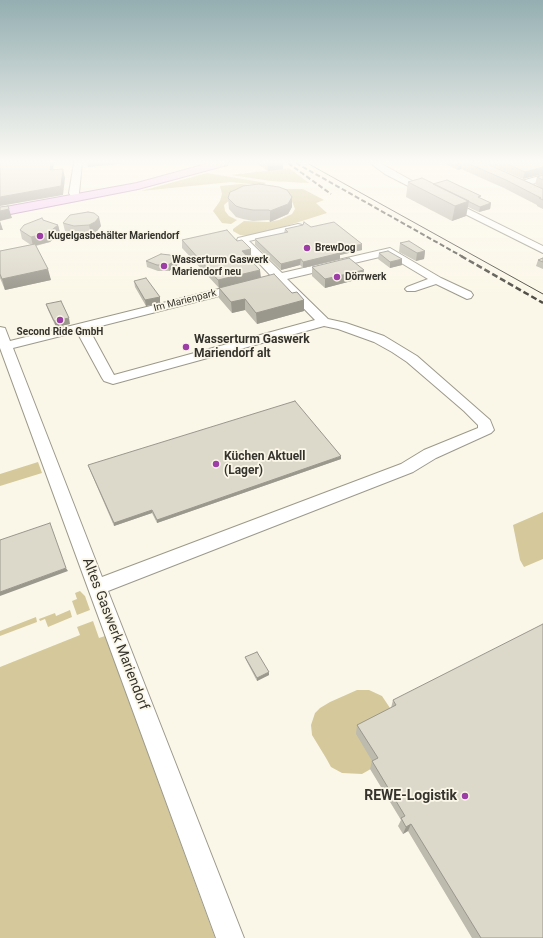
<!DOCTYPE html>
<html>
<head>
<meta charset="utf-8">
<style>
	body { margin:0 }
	canvas { display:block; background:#fbf7e8 }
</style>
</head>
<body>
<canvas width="543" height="938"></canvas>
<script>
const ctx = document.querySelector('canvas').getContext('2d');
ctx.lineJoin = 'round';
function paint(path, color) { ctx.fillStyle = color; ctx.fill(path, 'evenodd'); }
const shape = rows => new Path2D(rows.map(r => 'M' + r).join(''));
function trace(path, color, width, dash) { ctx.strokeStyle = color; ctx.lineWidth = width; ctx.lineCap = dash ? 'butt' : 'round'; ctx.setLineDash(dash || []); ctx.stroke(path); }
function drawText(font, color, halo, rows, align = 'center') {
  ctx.font = font + ' Roboto,sans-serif'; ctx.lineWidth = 3.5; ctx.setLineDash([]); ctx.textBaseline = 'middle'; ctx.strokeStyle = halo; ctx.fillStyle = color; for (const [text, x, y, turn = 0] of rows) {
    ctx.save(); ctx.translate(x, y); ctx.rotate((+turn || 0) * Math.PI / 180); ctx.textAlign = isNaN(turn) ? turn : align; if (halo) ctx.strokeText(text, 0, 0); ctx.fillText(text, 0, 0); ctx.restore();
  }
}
paint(shape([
	[289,168,309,183,271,181,231,175],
	[207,173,266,183,262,185,231,182,141,191],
	[241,184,286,189,303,189,324,200,316,203,327,213,277,229,249,236,240,235,233,231,233,229,244,221,268,222,279,220,292,214,295,209,292,201,232,198,224,205,225,211,229,216,237,220,231,224,222,223,213,211,220,201,222,194,220,186],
	[38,462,42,473,0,486,0,474],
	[543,512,543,559,524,567,520,560,513,525],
	[80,591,85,596,90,610,77,615,72,601,77,599,75,593],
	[70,610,72,617,48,627,45,619,40,621,39,619,55,613,56,616],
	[36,617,37,622,0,636,0,631],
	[93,621,99,638,105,636,215,938,0,938,0,667,80,635,77,627],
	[357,690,369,690,382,696,394,714,376,766,362,774,342,773,331,767,326,758,312,735,311,725,315,713,320,708,330,702]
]), '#d5c99b');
const minor = shape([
	[74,163,82,163,79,193,81,198,76,201,73,200,69,193,74,163],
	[370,163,380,163,432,192,430,194,424,194,385,174,370,163],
	[543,175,543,181,521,187,516,184,518,182,543,175],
	[448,199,543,246,543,253,445,204,443,202,445,200,448,199],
	[298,224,302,225,303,227,302,229,249,241,282,273,390,248,441,278,471,292,473,295,471,298,467,299,436,284,415,291,407,291,405,289,407,287,428,279,388,255,287,279,328,319,346,323,384,336,417,356,490,420,494,430,491,433,436,458,413,472,108,591,244,938,216,938,0,348,0,327,5,328,10,341,239,284,243,286,245,288,243,290,89,329,114,375,315,320,277,281,267,281,265,279,267,277,271,276,237,240,238,238,298,224],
	[324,326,338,329,374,342,392,352,407,362,464,411,478,425,478,428,424,450,401,464,102,577,13,348,77,332,102,378,104,381,113,384,324,326]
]);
const major = shape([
	[210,163,228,163,227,165,138,189,0,216,0,208,137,183,210,163]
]);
trace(minor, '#9c998b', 2);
trace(major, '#b080b1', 2);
paint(minor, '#fff');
paint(major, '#f7cbfb');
trace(shape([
	[307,163,543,294]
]), '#4f4d46', 1);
trace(shape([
	[288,163,331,194],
	[296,163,463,257]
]), '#4f4d46', 2, [5, 2.5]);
trace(shape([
	[461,256,543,303]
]), '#4f4d46', 2.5, [6, 3]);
paint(shape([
	[256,163,283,163,283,169,268,171],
	[443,163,485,163,540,187,535,184,537,177,543,175,543,209,537,206,537,205,504,188,461,169,458,170],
	[486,163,543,163,523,179],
	[408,182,433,184,480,198,491,203,490,209,479,212,468,207,466,216,452,221,406,197],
	[292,197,292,207,288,214,270,222,269,220,253,221,243,219,236,217,229,209,228,198],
	[43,220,58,225,60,233,50,242,36,246,51,280,5,290,0,278,0,251,31,245,22,239,20,230],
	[63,223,101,226,97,231,91,234,76,235,65,231],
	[311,227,362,250,340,255,340,259,303,268,300,265,281,270,255,245,255,239,284,233,285,229],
	[182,240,237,241,251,249,251,257,249,258,261,278,292,293,304,300,304,311,257,324,245,310,232,313,219,298,219,288,182,248],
	[400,243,425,251,424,259,416,261,399,252],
	[379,253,402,265,390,268,378,259],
	[543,258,543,269,536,266,538,260],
	[146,261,179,264,169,271,158,271,147,267],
	[312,267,363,278,325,288,312,276],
	[134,281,160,297,160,303,146,306,135,287],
	[46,304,70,324,56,327,48,310],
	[341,459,157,523,152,513,114,526,89,468,88,465],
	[245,657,269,675,257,681,246,660],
	[393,700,543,938,472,938,408,831,403,834,398,826,401,820,370,769,372,761,356,734,357,725,391,708]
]), '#bdbaae');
paint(shape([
	[51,163,54,163,52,179,50,170],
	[87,163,130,163,88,167],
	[268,163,283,163,283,169,268,171],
	[459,163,462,163,461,169,458,170],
	[543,167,543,174,523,179,525,172],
	[63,169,65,178,63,195,0,206,0,197],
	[292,197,292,207,288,214,270,222,270,211],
	[469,201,466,216,452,221,455,206],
	[491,203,490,209,479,212,480,207],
	[9,209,12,218,0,221,3,230,0,230,0,211],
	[99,217,101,226,97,231,91,234,89,225],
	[58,225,60,233,50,242,33,246,31,237],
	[362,244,362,250,340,255,340,259,303,268,303,262,337,250],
	[251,249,251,257,243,259,242,251],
	[425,251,424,259,416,261,417,253],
	[178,259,179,264,169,271,168,265],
	[301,259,300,265,281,270,281,264],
	[402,259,402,265,390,268,390,262],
	[48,269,51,280,5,290,2,279],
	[260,270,261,278,219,288,218,280],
	[364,270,363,278,325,288,325,279],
	[160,297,160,303,146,306,145,300],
	[245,299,245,310,232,313,231,302],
	[304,300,304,311,257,324,256,313],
	[69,318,70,324,56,327,54,321],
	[341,456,341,459,157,523,157,520],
	[152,510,152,513,114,526,114,523],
	[66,568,68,571,0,596,0,592],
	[269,672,269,675,257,681,257,678],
	[411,824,408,831,403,834,406,827]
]), '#9a978d');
const building = shape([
	[0,163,51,163,50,170,63,169,61,186,0,197,0,163],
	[467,163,485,163,543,189,543,200,539,198,541,198,506,180,467,163],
	[505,163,543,163,543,167,525,172,505,163],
	[543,175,543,180,537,177,543,175],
	[422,178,469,201,455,206,408,182,422,178],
	[447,180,481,196,478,197,491,203,480,207,433,184,447,180],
	[259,184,279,187,287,190,292,197,288,204,270,211,269,210,253,210,242,208,236,206,228,198,230,192,235,190,243,186,259,184],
	[8,206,9,209,0,211,0,207,8,206],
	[88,212,94,213,99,217,95,222,89,225,74,226,63,223,70,215,88,212],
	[42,218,43,220,58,225,48,233,31,237,20,230,24,225,42,218],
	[304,222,311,227,334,222,362,244,337,250,340,253,303,262,301,259,281,264,255,239,288,232,285,229,303,225,304,222],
	[227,230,237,241,242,240,251,249,242,251,260,270,218,280,182,240,227,230],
	[409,241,425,251,417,253,400,243,409,241],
	[35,244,48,269,2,279,0,274,0,251,35,244],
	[388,251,402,259,390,262,379,253,388,251],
	[161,254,170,255,178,259,168,265,157,265,146,261,161,254],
	[349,258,364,270,325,279,312,267,349,258],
	[543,258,543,262,538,260,543,258],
	[274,274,292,293,297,292,304,300,256,313,245,299,231,302,219,288,274,274],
	[146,278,160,297,145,300,134,281,146,278],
	[61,301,69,318,54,321,46,304,61,301],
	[295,401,341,456,157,520,152,510,114,523,88,465,295,401],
	[50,523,66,568,0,592,0,540,50,523],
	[543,624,543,938,481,938,411,824,406,827,401,818,405,816,372,761,378,758,357,725,396,705,393,700,543,624],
	[257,652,269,672,257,678,245,657,257,652]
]);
paint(building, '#dcd8ca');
trace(building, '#9a978d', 1);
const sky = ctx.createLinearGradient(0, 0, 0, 295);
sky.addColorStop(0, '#94aeb1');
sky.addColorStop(0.55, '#fdfbf5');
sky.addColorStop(1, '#fdfbf500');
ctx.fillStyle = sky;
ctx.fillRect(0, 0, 543, 295);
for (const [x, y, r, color] of [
	[40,236,4,"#9d3ea6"],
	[307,248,4,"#9d3ea6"],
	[164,266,4,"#9d3ea6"],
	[337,277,4,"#9d3ea6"],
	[60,320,4,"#9d3ea6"],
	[186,347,4,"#9d3ea6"],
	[216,464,4,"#9d3ea6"],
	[465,796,4,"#9d3ea6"]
]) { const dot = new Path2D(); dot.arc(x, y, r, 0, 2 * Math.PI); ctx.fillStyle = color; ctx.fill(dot); trace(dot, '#fbf7e8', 1.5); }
drawText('bold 10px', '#35332d', '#fbf7e8', [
	["Kugelgasbehälter Mariendorf",48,236],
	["BrewDog",315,248],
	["Wasserturm Gaswerk",172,260],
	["Mariendorf neu",172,272],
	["Dörrwerk",345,277],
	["Second Ride GmbH",60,332,"center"]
], 'left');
drawText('10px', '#35332d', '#fbf7e8', [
	["Im Marienpark",185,301,-14]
]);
drawText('bold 12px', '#35332d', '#fbf7e8', [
	["Wasserturm Gaswerk",194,340],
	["Mariendorf alt",194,354],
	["Küchen Aktuell",224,457],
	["(Lager)",224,471]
], 'left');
drawText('14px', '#35332d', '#fbf7e8', [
	["Altes Gaswerk Mariendorf",115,634,69]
]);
drawText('bold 14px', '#35332d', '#fbf7e8', [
	["REWE-Logistik",457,796]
], 'right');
</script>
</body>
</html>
